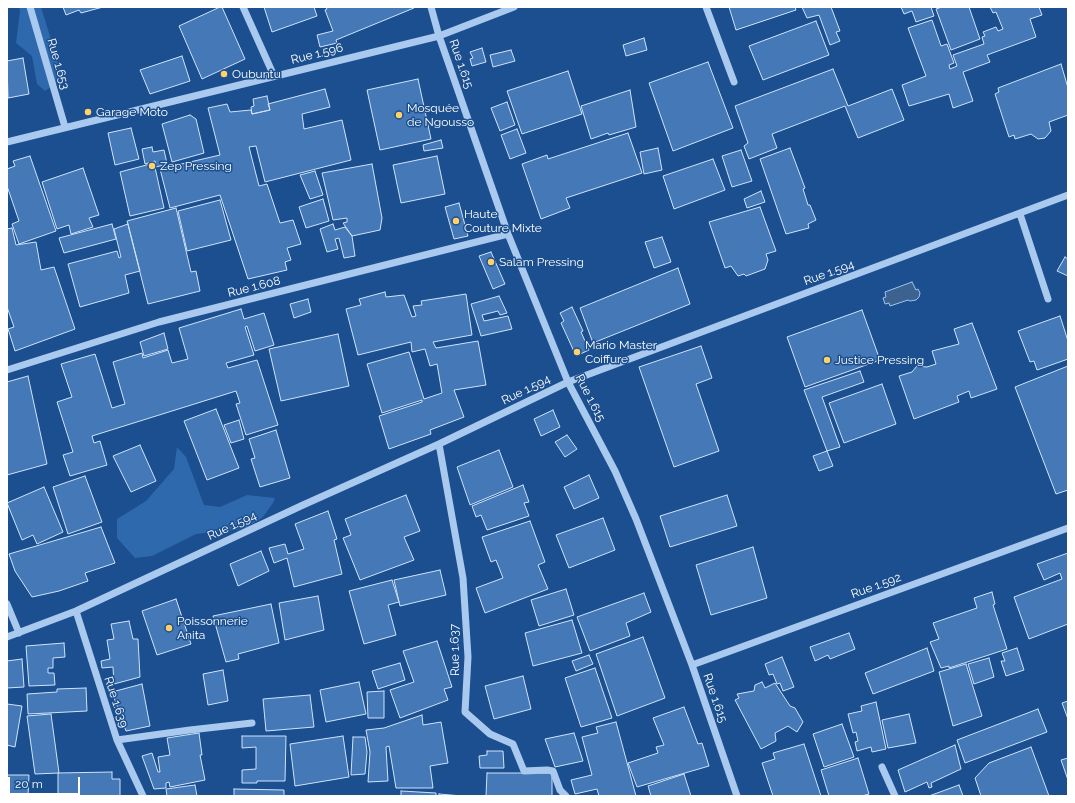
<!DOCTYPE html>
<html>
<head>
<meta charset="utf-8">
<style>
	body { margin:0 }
	#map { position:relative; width:1075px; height:803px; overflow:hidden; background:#1b4f8f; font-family:Raleway,sans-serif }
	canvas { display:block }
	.frame { position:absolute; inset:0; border:8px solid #fff; pointer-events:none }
	.scale { position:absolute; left:8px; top:777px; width:72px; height:18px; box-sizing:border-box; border:2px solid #fff; border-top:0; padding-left:5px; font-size:12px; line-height:14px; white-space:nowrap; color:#fff; -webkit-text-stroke:3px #1b4f8f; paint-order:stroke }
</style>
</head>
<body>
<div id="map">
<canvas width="1075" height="803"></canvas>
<div class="frame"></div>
<div class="scale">20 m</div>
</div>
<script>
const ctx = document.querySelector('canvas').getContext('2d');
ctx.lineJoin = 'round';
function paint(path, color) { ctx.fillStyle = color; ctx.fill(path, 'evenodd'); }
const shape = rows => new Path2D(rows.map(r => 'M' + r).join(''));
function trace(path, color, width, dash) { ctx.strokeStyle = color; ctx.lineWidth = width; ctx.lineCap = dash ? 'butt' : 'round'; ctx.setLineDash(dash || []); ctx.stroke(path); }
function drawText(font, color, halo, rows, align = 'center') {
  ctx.font = font + ' Raleway,sans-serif'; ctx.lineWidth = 3; ctx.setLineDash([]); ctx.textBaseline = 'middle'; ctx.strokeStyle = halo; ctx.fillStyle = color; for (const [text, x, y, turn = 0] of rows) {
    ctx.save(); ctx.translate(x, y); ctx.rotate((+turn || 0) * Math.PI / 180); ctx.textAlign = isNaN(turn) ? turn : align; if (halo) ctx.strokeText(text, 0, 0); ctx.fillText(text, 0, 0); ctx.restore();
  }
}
paint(shape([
	[19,7,41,7,63,79,45,91,37,84,32,56,16,43,20,11],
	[177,447,186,457,204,505,220,507,247,495,275,498,273,503,263,517,244,529,196,534,152,556,135,558,117,538,117,519,146,501,174,469]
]), '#2e69ad');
const water = shape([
	[912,282,916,290,918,289,920,293,919,297,916,300,910,301,908,300,890,306,889,303,885,304,883,298,886,297,885,292,912,282]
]);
paint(water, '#3c6290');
trace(water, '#9cc4f0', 1);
const building = shape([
	[63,7,103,7,81,13,79,10,66,15,63,7],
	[220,7,222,7,245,59,202,79,179,26,220,7],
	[264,7,314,7,317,16,272,32,264,7],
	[326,7,413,7,414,8,336,40,337,43,320,47,317,35,333,31,325,10,327,9,326,7],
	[729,7,795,7,796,10,736,30,729,7],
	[802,7,831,7,840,31,836,32,840,41,830,45,819,15,807,18,802,7],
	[901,7,931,7,934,16,916,22,912,11,904,14,901,7],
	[942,7,969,7,980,39,951,50,936,9,942,7],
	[990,7,1039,7,1042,15,1030,19,1036,37,987,55,990,62,963,72,973,101,953,108,949,94,909,106,902,85,926,76,908,28,932,20,941,46,947,44,954,63,949,65,950,69,957,66,953,55,984,44,982,37,985,36,983,32,996,27,998,31,1003,29,996,12,993,13,990,7],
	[816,21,829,55,763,80,749,46,816,21],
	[644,38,647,50,626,56,623,45,644,38],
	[482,48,486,62,472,66,470,59,473,58,470,52,482,48],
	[511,50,515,61,493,67,490,55,511,50],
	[182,56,190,81,150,94,140,70,182,56],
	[23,58,29,94,8,98,7,61,23,58],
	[708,62,733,128,673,151,649,83,708,62],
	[1061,64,1068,88,1068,115,1049,122,1051,131,1045,138,1038,139,1031,134,1015,139,1014,135,1009,137,995,94,999,92,998,88,1061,64],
	[833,69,848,106,892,89,904,120,858,138,845,106,772,134,777,148,749,159,744,146,748,143,735,106,833,69],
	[568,71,582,114,522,134,507,91,568,71],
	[418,79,431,139,380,150,367,90,418,79],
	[325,89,330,107,302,114,304,129,342,120,351,160,265,182,256,146,249,147,259,186,267,184,280,223,293,220,301,244,287,248,291,260,285,262,287,270,248,279,220,195,170,208,160,169,220,155,208,108,227,104,230,112,251,110,252,114,270,110,268,104,325,89],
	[630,90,636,127,609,135,608,133,591,139,581,106,630,90],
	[267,96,270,110,252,114,251,107,254,106,253,99,267,96],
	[507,102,515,125,500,131,491,108,507,102],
	[190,115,196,119,204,153,172,162,162,124,190,115],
	[131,128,139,159,115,165,108,133,131,128],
	[517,129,526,153,510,159,501,135,517,129],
	[628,133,642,173,566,198,570,208,541,219,522,164,547,155,548,159,628,133],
	[441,140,443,148,424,151,423,145,441,140],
	[152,147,153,152,164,150,167,164,156,167,155,161,145,164,142,149,152,147],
	[658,148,662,170,644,174,640,152,658,148],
	[790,148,805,188,803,189,808,205,810,205,816,220,808,224,809,228,786,234,760,159,790,148],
	[741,150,752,181,732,187,722,156,741,150],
	[30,156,56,231,19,244,12,224,19,221,7,186,7,169,15,166,13,161,30,156],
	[437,156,445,194,401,203,393,165,437,156],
	[713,159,725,190,674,209,663,176,713,159],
	[154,163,164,208,130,216,120,172,154,163],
	[372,164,382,218,380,230,352,236,343,223,347,222,347,218,333,220,322,173,372,164],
	[83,168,99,215,89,218,93,227,71,234,69,225,57,229,42,182,83,168],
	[315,171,323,195,310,199,300,175,315,171],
	[761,191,765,202,747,208,744,199,761,191],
	[323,199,329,221,306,228,299,207,323,199],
	[220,200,231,240,187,251,178,211,220,200],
	[459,203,468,236,454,239,445,207,459,203],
	[760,207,776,251,766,254,768,260,765,269,746,276,744,274,738,276,731,266,725,268,709,222,760,207],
	[176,208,191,272,196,271,200,291,148,304,127,221,176,208],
	[112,224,116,239,64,253,59,238,112,224],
	[128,224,140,271,125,275,129,293,80,307,68,264,117,251,119,258,121,257,114,229,128,224],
	[333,224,335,230,345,227,352,236,355,256,344,258,339,238,335,239,338,249,327,252,320,229,333,224],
	[12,228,16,245,36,242,41,270,54,267,75,329,15,351,8,329,14,327,7,307,7,229,12,228],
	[662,237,671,262,654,268,645,242,662,237],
	[491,252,505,284,493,289,479,256,491,252],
	[1065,257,1068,259,1068,276,1057,271,1065,257],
	[678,268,690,304,593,343,580,308,678,268],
	[385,292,386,297,404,295,412,317,416,316,413,306,422,305,421,301,466,294,472,335,433,342,436,348,478,341,486,385,454,390,464,417,430,430,431,434,389,449,379,416,422,402,422,400,382,413,367,364,409,352,424,399,442,393,437,364,430,366,425,349,412,352,411,342,358,355,346,309,361,305,359,299,385,292],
	[499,296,507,313,500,315,498,311,482,315,484,321,508,316,512,329,481,336,471,304,499,296],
	[308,299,311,312,294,318,290,304,308,299],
	[572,307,583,331,581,332,589,350,576,356,561,323,564,321,560,313,572,307],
	[241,309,244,319,264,313,274,345,255,351,247,326,245,327,254,355,226,363,228,368,257,360,278,425,246,435,236,404,240,403,236,391,92,436,94,443,100,441,107,465,70,476,63,455,73,452,57,402,72,397,61,364,95,354,112,408,125,404,113,362,142,353,143,358,168,350,172,363,188,359,179,328,241,309],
	[862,310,880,360,805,387,787,337,862,310],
	[1060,316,1068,341,1068,359,1037,370,1034,361,1030,362,1018,331,1060,316],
	[972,323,997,389,971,398,969,391,957,396,959,402,914,419,899,376,912,372,917,366,927,367,936,364,932,351,959,344,954,329,972,323],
	[164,333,168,349,144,356,140,342,164,333],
	[338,334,349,386,281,401,269,349,338,334],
	[701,346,712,378,696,384,719,451,674,467,639,367,701,346],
	[1068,366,1068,490,1056,494,1015,387,1068,366],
	[860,371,864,382,822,397,840,447,827,451,804,390,860,371],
	[28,376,47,464,7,475,7,382,28,376],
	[882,384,896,424,844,443,829,403,882,384],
	[216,409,239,468,207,480,184,421,216,409],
	[553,410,560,427,541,436,534,419,553,410],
	[239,420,244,439,231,443,224,425,239,420],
	[276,430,290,478,260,487,251,459,255,458,249,439,276,430],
	[567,435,577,449,565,457,555,442,567,435],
	[140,445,156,481,131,492,113,456,140,445],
	[499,450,513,487,470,505,457,467,499,450],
	[827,451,833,466,819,471,813,456,827,451],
	[589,475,599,498,574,509,564,487,589,475],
	[85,476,102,522,68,534,53,487,85,476],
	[523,485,529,502,524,503,529,516,487,530,481,515,476,517,472,506,523,485],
	[44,487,63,532,37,544,33,535,22,540,7,503,44,487],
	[406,495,420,531,404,537,414,560,360,580,343,538,351,535,345,519,406,495],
	[727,495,737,526,670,547,660,516,727,495],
	[328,511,337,539,334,540,342,574,294,587,287,558,274,563,269,548,285,544,288,554,304,549,295,524,328,511],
	[603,518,615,550,569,568,556,535,603,518],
	[530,521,545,562,538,565,548,589,485,613,476,588,503,578,496,560,491,562,482,537,530,521],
	[101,527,115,563,85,573,88,581,59,591,32,597,15,571,9,554,101,527],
	[753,547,767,598,711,615,696,565,753,547],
	[261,551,269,571,238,586,230,564,261,551],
	[1068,553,1068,624,1029,639,1014,597,1062,579,1060,573,1044,580,1037,564,1068,553],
	[440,570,446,595,400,606,394,580,440,570],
	[392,580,399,602,388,605,396,635,364,644,349,591,392,580],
	[566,589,574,615,539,626,531,600,566,589],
	[992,592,995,604,993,605,1007,649,949,668,949,666,941,668,930,642,939,639,933,623,977,608,974,598,992,592],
	[644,593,651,612,626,623,630,636,590,651,577,617,644,593],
	[318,596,324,630,285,640,279,603,318,596],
	[176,599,191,644,157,655,142,611,176,599],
	[271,604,279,643,238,654,239,659,226,662,213,616,271,604],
	[572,620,582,653,533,666,525,633,572,620],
	[129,621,133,639,138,639,140,677,114,684,113,667,102,668,101,661,110,659,107,640,114,639,111,624,129,621],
	[849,633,855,649,830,659,828,655,815,661,810,647,849,633],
	[643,637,665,698,617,716,596,654,643,637],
	[437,641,452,687,444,689,448,700,400,718,390,690,414,682,403,651,437,641],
	[64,643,65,657,53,658,53,668,48,668,48,673,54,673,55,685,29,686,26,646,64,643],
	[927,648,934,671,873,694,865,673,927,648],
	[1017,648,1024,670,1006,676,1001,661,1005,661,1002,653,1017,648],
	[589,655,593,664,576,671,572,661,589,655],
	[782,657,794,687,783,691,780,683,777,684,773,674,769,675,765,664,782,657],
	[989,658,994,677,974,684,968,664,989,658],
	[22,659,24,687,7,688,7,661,22,659],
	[400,663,405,680,378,689,372,671,400,663],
	[966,664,982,716,953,726,939,672,966,664],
	[595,668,612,718,581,727,565,678,595,668],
	[223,670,228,701,208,705,203,674,223,670],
	[523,676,531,709,494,719,485,686,523,676],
	[359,682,366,714,326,722,320,690,359,682],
	[762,682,765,688,775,683,790,706,795,708,803,722,797,732,788,726,775,733,776,741,761,749,735,700,739,698,737,694,754,691,755,685,762,682],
	[142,684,150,726,126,731,112,692,142,684],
	[86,688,87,711,28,714,27,694,57,692,57,689,86,688],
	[384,691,384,718,368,718,367,692,384,691],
	[310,695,314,727,266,731,263,699,310,695],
	[1068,701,1068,719,1062,703,1068,701],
	[876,702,886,749,872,752,871,747,857,751,855,742,858,741,856,732,853,733,848,714,862,711,861,706,876,702],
	[7,704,22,706,15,747,7,745,7,704],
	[684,707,698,744,702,743,709,766,637,787,628,763,658,753,656,747,664,745,653,718,684,707],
	[1038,709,1047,732,965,763,957,740,1038,709],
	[51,714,59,773,35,774,27,716,51,714],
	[909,714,916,743,888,748,882,720,909,714],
	[422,715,423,725,441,722,448,763,430,766,433,788,396,788,389,746,386,747,388,781,368,782,370,752,366,730,384,728,422,715],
	[616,722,636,796,599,796,597,789,575,794,571,780,592,775,582,737,598,733,596,727,616,722],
	[842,724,854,757,824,767,813,734,842,724],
	[199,733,202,755,200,755,205,780,170,787,169,782,166,783,166,788,154,789,142,756,152,753,158,772,160,772,158,757,170,755,167,738,199,733],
	[574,733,583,761,555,767,545,739,574,733],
	[242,736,286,736,285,781,257,781,257,783,242,783,242,770,256,769,256,747,242,748,242,736],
	[343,736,349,777,295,786,290,744,343,736],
	[353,737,365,737,367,752,365,774,351,775,353,737],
	[804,744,821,796,773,796,762,763,775,759,773,753,804,744],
	[955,745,961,769,931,783,932,787,929,788,927,782,905,792,898,770,955,745],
	[1031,747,1049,796,981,796,975,778,989,763,1031,747],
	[487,751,503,751,504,768,480,768,479,756,487,755,487,751],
	[858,758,869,794,862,796,829,796,821,770,858,758],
	[1068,758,1068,780,1061,760,1068,758],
	[112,772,112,779,120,779,120,796,58,796,58,773,112,772],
	[487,773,552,773,552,796,486,796,487,773],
	[684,774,691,796,651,796,648,786,684,774],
	[7,775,29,775,28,796,7,796,7,775],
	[195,785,197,796,167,796,166,789,195,785],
	[959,785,963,796,929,796,959,785],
	[234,789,284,790,284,796,234,796,234,789],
	[401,791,436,793,436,796,401,796,401,791],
	[439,794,462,796,439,796,439,794]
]);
paint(building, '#4478b7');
trace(building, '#cfe3fa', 1);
trace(shape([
	[30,7,65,127],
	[243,7,274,76],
	[431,7,439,36,508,234,568,382,615,471,636,519,692,665,737,796],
	[706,7,734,82],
	[7,142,439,36,514,7],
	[1020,214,1048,299],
	[7,370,159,322,508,234],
	[439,444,463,578,468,657,465,712,490,734,513,744,524,771,547,770,553,771,560,790,566,796],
	[7,604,19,633],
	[76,611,117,740,143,796],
	[7,637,76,611,303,505,439,444,568,382,1068,195],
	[692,665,1068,528],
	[117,740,190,730,252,723],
	[882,767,895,796]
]), '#a9c9ee', 7);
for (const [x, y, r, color] of [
	[224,74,4,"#ffd166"],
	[88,112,4,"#ffd166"],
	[399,115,4,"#ffd166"],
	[152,166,4,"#ffd166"],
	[456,221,4,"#ffd166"],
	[491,262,4,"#ffd166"],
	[577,352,4,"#ffd166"],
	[827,360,4,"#ffd166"],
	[169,628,4,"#ffd166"]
]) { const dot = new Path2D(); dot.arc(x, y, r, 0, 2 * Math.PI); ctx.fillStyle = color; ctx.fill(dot); trace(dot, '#1b4f8f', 1.5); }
drawText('12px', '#fff', '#1b4f8f', [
	["Rue 1.596",317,54,-14],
	["Rue 1.653",58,64,74],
	["Rue 1.615",461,64,71],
	["Rue 1.594",829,273,-20],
	["Rue 1.608",254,287,-14],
	["Rue 1.594",526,390,-26],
	["Rue 1.615",590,398,63],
	["Rue 1.594",232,526,-25],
	["Rue 1.592",876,586,-20],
	["Rue 1.637",455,650,-91],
	["Rue 1.615",715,698,71],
	["Rue 1.639",116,702,72]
]);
drawText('12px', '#fff', '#1b4f8f', [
	["Oubuntu",232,74],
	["Mosquée",407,108],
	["de Ngousso",407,122],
	["Garage Moto",96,112],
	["Zep Pressing",160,166],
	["Haute",464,214],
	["Couture Mixte",464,228],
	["Salam Pressing",499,262],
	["Mario Master",585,345],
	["Coiffure",585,359],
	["Justice Pressing",835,360],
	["Poissonnerie",177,621],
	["Anita",177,635]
], 'left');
</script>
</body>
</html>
